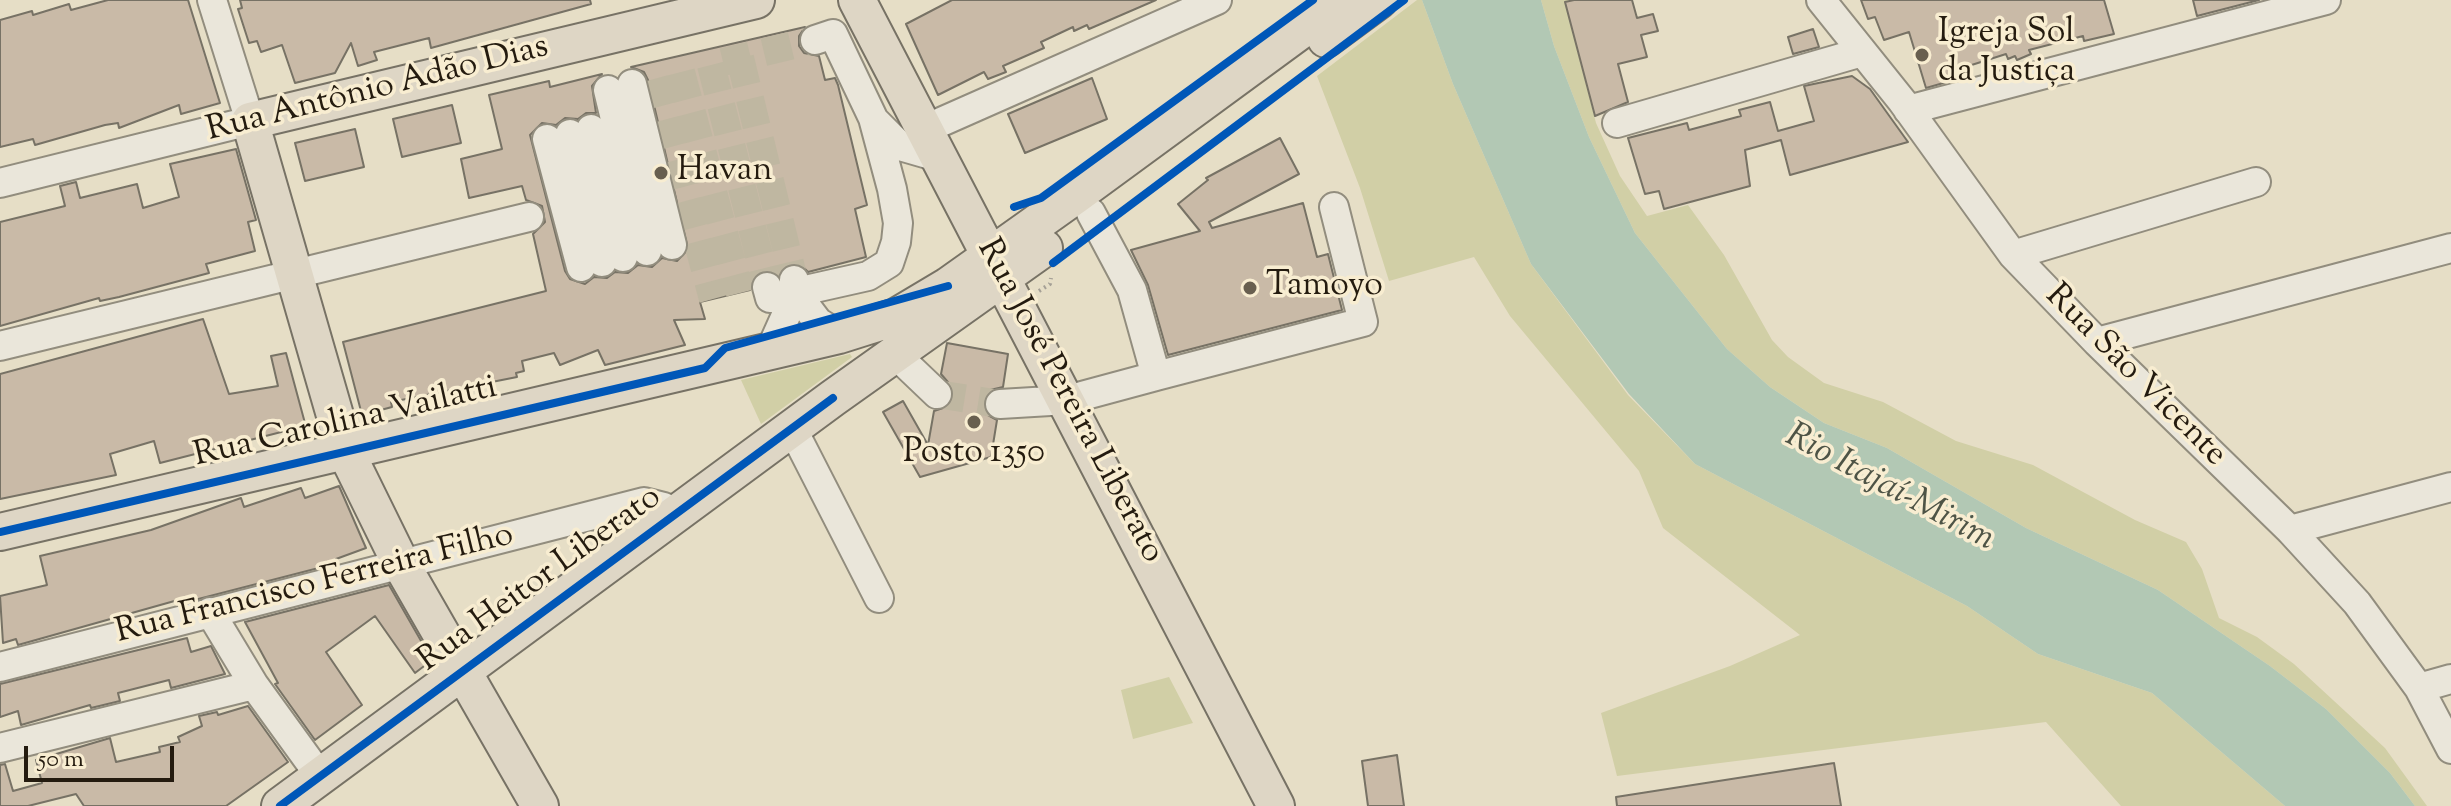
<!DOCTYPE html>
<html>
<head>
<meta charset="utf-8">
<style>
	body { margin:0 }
	#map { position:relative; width:2451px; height:806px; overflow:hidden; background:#e6dec6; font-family:"Sorts Mill Goudy",serif }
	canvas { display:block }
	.scale { position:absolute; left:24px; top:746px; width:150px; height:36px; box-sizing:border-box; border:4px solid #241b0f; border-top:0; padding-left:10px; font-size:24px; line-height:28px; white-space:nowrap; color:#241b0f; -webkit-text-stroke:6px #f8edd1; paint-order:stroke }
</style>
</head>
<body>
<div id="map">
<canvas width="2451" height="806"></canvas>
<div class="scale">50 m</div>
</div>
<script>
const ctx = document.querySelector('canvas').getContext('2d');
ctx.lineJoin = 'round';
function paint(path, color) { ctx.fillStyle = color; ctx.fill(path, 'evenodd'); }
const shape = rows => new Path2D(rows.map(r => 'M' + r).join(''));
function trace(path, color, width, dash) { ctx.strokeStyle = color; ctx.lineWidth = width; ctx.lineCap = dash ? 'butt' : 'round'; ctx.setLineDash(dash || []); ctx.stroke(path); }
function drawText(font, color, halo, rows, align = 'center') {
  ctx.font = font + ' "Sorts Mill Goudy",serif'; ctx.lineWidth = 7; ctx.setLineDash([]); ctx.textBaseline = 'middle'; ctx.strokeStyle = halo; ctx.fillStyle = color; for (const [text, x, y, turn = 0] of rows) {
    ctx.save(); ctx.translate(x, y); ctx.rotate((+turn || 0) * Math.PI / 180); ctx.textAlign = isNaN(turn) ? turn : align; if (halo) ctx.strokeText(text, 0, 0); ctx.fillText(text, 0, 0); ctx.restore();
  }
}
paint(shape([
	[1417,0,1422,0,1453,84,1531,264,1628,395,1695,464,1967,606,2038,654,2152,693,2285,806,2121,806,2046,722,1617,776,1601,713,1730,666,1800,635,1663,528,1639,471,1510,316,1474,257,1389,281,1360,188,1317,76],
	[1541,0,1573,0,1577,49,1596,123,1620,176,1647,216,1688,205,1724,255,1772,340,1788,357,1824,383,1883,402,1956,441,2033,465,2135,520,2186,542,2202,569,2219,618,2257,637,2294,664,2385,748,2427,806,2415,806,2390,773,2326,709,2270,666,2158,590,2026,528,1887,448,1824,423,1770,387,1727,349,1635,233,1589,137,1554,46],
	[850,354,852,357,761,424,741,380],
	[1169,677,1193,723,1133,739,1121,690]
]), '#d1cfa6');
paint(shape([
	[1422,0,1541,0,1554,46,1589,137,1635,233,1727,349,1770,387,1824,423,1887,448,2026,528,2158,590,2270,666,2326,709,2390,773,2415,806,2285,806,2152,693,2038,654,1967,606,1695,464,1629,394,1531,264,1453,84]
]), '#b2c8b4');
const building = shape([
	[108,0,188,0,220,103,181,114,179,105,119,128,118,123,105,125,35,145,33,139,0,147,0,20,32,11,33,15,69,4,71,10,108,0],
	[240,0,590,0,591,4,431,48,429,38,374,52,377,60,358,66,351,43,335,73,295,83,282,45,261,52,257,41,249,43,238,9,242,8,240,0],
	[952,0,1156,0,1089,29,1087,25,1074,31,1073,27,1041,42,1044,48,1003,66,1006,72,988,79,984,72,938,95,906,24,952,0],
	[1574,0,1632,0,1637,18,1653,14,1658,31,1641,35,1647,57,1618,64,1628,102,1595,116,1565,2,1574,0],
	[1861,0,2104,0,2114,34,2084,41,2083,36,2029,50,2031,54,2017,60,2015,56,2008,59,2006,54,1959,69,1961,78,1926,88,1909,32,1884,40,1875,17,1868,19,1861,0],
	[2193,0,2259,0,2197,16,2193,0],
	[805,27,799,36,799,46,804,53,819,56,825,80,835,78,838,85,867,205,855,209,866,257,808,272,801,265,792,263,778,274,762,271,754,276,750,290,700,302,705,319,674,320,685,345,605,365,598,350,560,365,554,353,522,361,524,371,516,373,517,377,391,402,392,407,362,415,343,342,546,291,533,234,545,222,542,206,526,200,522,186,469,198,461,159,502,149,489,95,549,81,550,87,602,74,592,86,596,113,586,113,578,119,565,118,556,125,542,123,530,135,565,271,570,279,585,284,594,277,607,278,615,272,628,273,638,265,652,267,662,258,677,261,688,249,648,80,644,72,631,67,805,27],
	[1813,29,1819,47,1793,54,1788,37,1813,29],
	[1852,76,1870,89,1908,142,1790,175,1781,140,1745,150,1750,186,1664,209,1659,191,1645,194,1628,138,1687,123,1689,130,1741,116,1739,110,1770,102,1778,131,1814,121,1804,86,1852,76],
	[1092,78,1107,119,1025,153,1008,114,1092,78],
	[452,105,461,143,402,157,393,119,452,105],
	[355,129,364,167,305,181,295,143,355,129],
	[1280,138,1299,174,1209,222,1212,228,1303,203,1317,257,1328,254,1342,310,1168,355,1148,285,1131,250,1200,231,1178,204,1208,180,1206,178,1280,138],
	[236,149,256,220,248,222,255,251,206,264,209,273,119,297,100,301,99,298,0,326,0,222,65,206,60,186,76,182,80,198,137,184,143,208,179,197,170,164,236,149],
	[203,319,229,394,278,386,271,356,286,353,309,438,303,439,293,429,160,463,154,441,110,454,116,475,0,499,0,374,203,319],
	[947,343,1008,354,1003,387,990,390,983,404,986,414,997,420,991,457,920,477,883,412,903,401,928,445,934,411,949,406,954,397,953,388,941,374,947,343],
	[339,486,366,548,336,559,338,563,179,604,178,600,18,645,16,639,3,643,0,596,47,585,40,556,151,530,241,498,244,507,301,488,305,498,339,486],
	[389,585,432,660,415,673,375,616,326,652,362,705,315,740,275,684,278,683,245,622,389,585],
	[187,638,191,652,211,646,225,674,171,688,169,680,118,693,120,701,91,708,90,705,21,725,18,711,0,717,0,684,187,638],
	[248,706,288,762,226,806,84,806,76,794,28,806,0,806,0,765,5,764,13,791,42,783,36,760,110,738,116,762,160,752,159,747,180,742,178,737,202,726,199,716,217,712,218,715,248,706],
	[1397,755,1404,806,1368,806,1362,761,1397,755],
	[1834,763,1841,806,1617,806,1616,797,1834,763]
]);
paint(building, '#c9baa7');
trace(building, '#777265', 2);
trace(shape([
	[740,58,794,280],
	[723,62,815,40],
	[711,65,767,287],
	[681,72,740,293],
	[654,79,713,299],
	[937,394,1000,404]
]), '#bfb7a1', 28, [28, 14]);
const minor = shape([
	[1821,0,1902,101,2013,255,2097,342,2290,530,2357,603,2419,688,2451,749],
	[632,84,672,245],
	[608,90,647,251],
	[1908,110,2326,0],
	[875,121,900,146,938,157],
	[1617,123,1862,52],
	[591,129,623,257],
	[923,130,1217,0],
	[570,134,602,262],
	[547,139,581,267],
	[0,183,250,121,212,0],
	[2013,255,2256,182],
	[794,280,796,293,818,322,839,335],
	[767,287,770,298,868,276,889,263,896,242,898,223,892,189,873,118,833,34,815,40],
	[2097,342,2451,248],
	[0,346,529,217],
	[770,351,796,293],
	[894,353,937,394],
	[1156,376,1363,322,1334,207],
	[1000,404,1067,400,1156,376,1132,290,1091,213],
	[792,428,879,598],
	[2290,530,2451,487],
	[210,612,254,685,320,776],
	[0,667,644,502,664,507,674,515],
	[2419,688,2451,679],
	[0,748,254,685]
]);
const major = shape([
	[857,0,1276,806],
	[1326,39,1379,0],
	[0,532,839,335,896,317,948,286,1076,195,1342,0],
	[280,806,833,398,1044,248],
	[540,806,401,564,345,450,250,121,756,0]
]);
trace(minor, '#928d7e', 32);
trace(major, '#777265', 40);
trace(shape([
	[1039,291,1050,284,1051,278]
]), '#a5a096', 4, [2, 4]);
trace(minor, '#eae6da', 28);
trace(major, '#ded6c5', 36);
trace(shape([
	[1014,207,1041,198,1313,0],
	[1053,263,1404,0],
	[0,532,705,368,725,348,948,286],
	[280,806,833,398]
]), '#0057b8', 8);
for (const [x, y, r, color] of [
	[1922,55,8,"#685f4f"],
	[661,173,8,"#685f4f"],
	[1250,288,8,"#685f4f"],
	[974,422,8,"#685f4f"]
]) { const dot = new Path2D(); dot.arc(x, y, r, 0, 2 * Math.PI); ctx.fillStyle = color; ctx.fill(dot); trace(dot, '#f8edd1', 3); }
drawText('34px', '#241b0f', '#f8edd1', [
	["Igreja Sol",1938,35],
	["da Justiça",1938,74],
	["Havan",677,173],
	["Tamoyo",1266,288],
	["Posto 1350",974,455,"center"]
], 'left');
drawText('34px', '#241b0f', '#f8edd1', [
	["Rua Antônio Adão Dias",378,91,-14],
	["Rua São Vicente",2134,377,45],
	["Rua José Pereira Liberato",1068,402,62],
	["Rua Carolina Vailatti",346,424,-13],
	["Rua Heitor Liberato",541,581,-36],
	["Rua Francisco Ferreira Filho",315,586,-14]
]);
drawText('italic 36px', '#4e5446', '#f8edd1', [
	["Rio Itajaí-Mirim",1889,490,28]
]);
</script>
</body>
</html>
